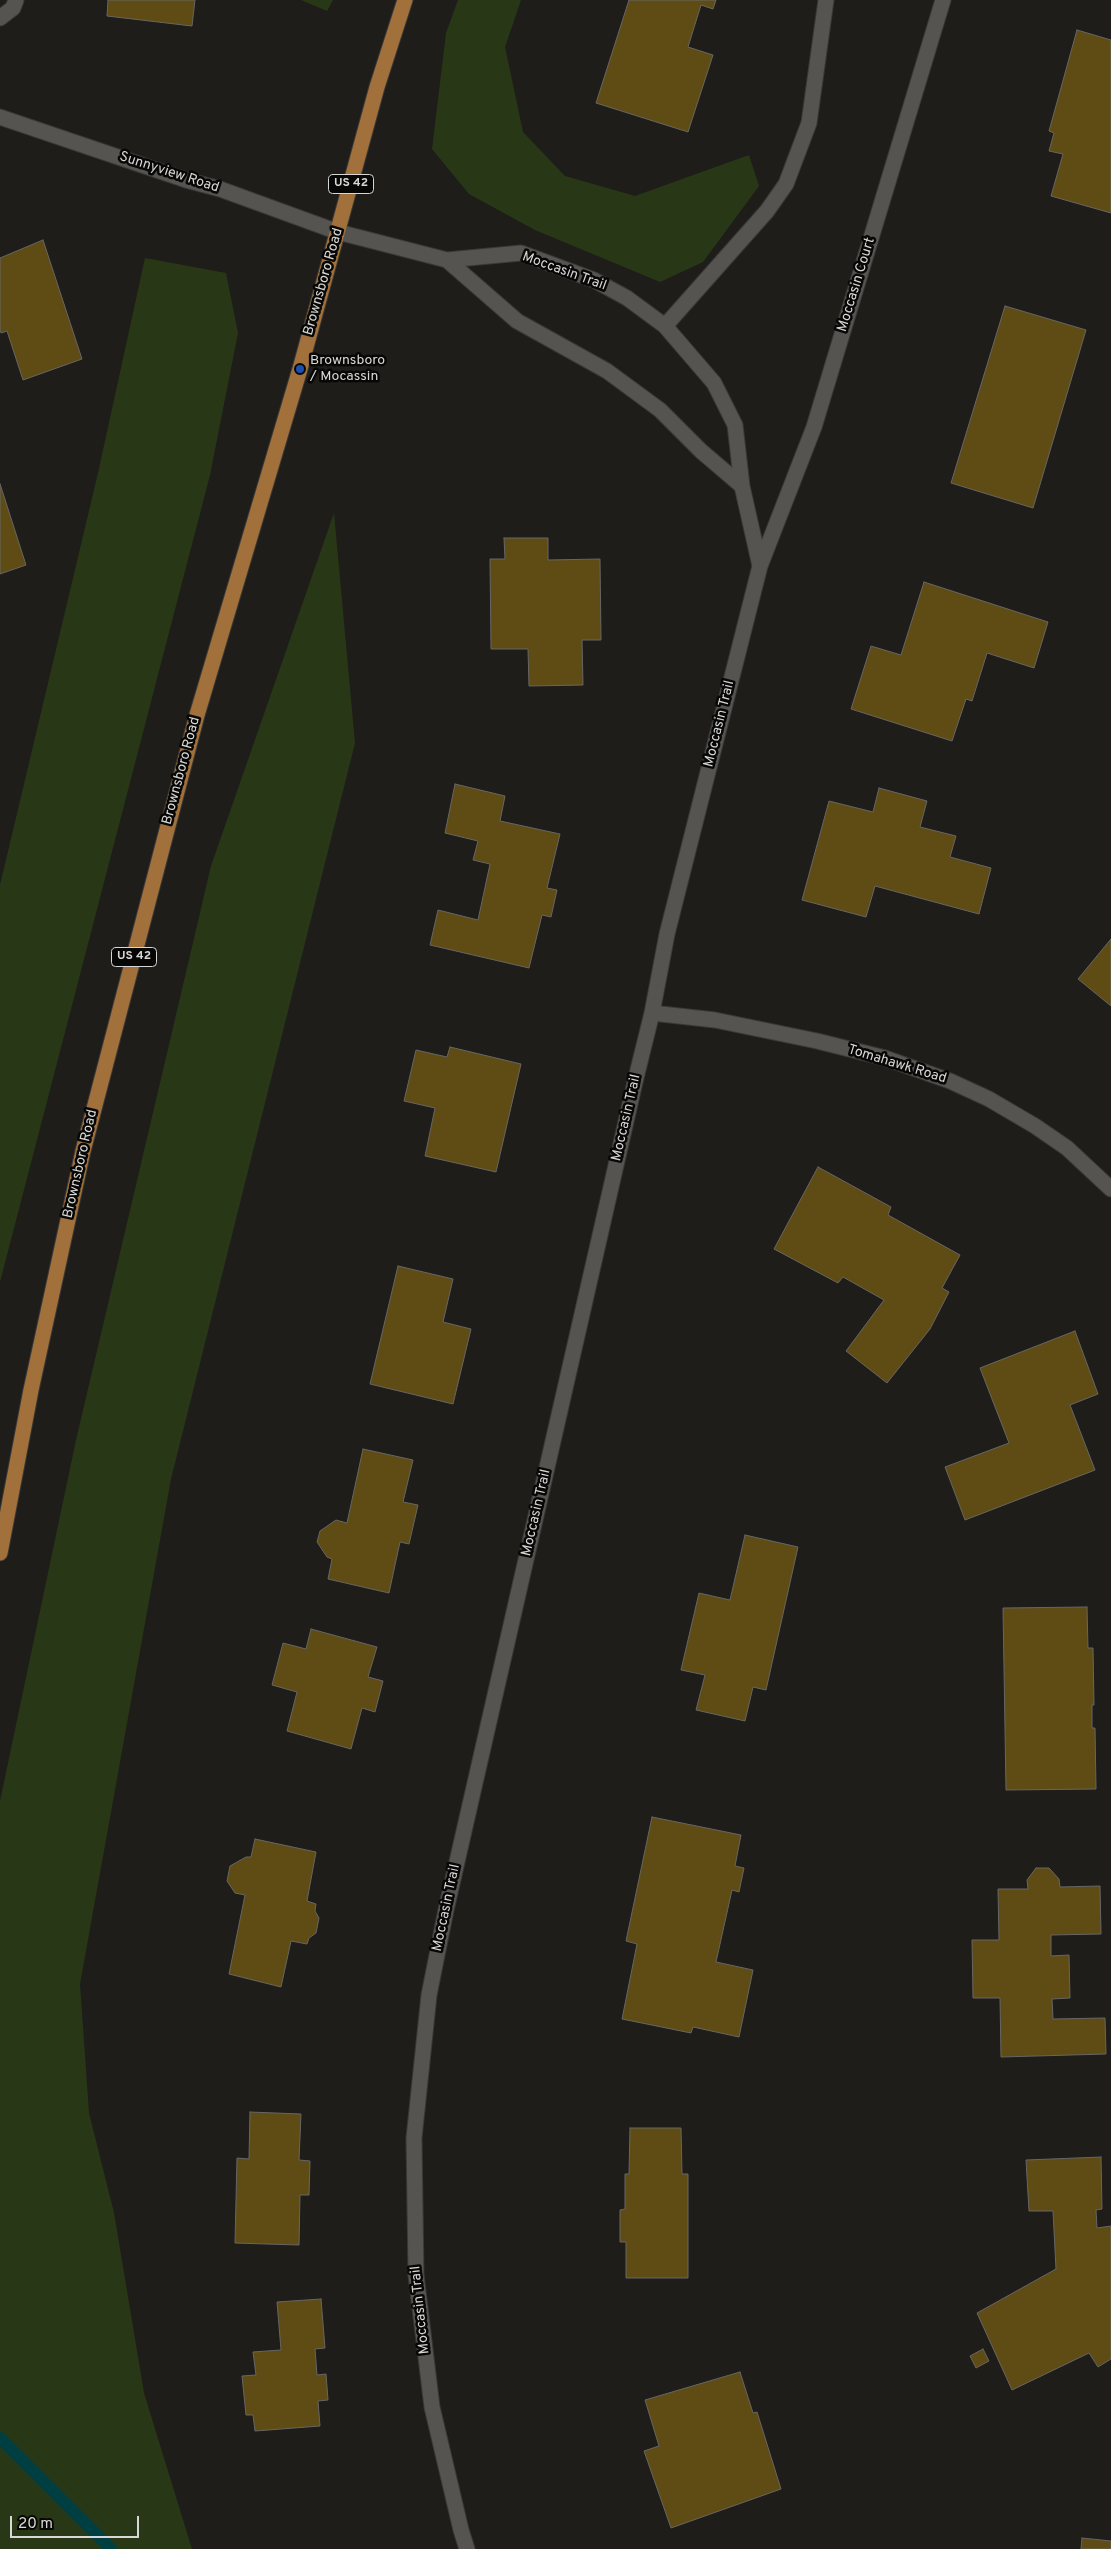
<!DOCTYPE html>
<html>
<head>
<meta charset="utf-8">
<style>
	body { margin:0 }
	#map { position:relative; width:1111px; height:2549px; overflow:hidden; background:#1e1d1a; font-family:Overpass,sans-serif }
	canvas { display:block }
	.scale { position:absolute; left:10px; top:2516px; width:129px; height:22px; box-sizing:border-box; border:2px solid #d8d7d6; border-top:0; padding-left:6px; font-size:15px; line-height:18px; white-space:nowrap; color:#d8d7d6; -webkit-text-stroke:4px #070706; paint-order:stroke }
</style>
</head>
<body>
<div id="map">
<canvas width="1111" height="2549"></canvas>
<div class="scale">20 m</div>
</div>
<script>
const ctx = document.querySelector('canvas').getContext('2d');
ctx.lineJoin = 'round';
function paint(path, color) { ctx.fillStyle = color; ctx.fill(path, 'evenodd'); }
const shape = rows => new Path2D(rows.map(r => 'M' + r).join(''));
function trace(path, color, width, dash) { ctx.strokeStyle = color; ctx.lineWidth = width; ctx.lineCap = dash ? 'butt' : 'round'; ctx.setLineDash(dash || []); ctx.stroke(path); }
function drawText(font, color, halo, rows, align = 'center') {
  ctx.font = font + ' Overpass,sans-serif'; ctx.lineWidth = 5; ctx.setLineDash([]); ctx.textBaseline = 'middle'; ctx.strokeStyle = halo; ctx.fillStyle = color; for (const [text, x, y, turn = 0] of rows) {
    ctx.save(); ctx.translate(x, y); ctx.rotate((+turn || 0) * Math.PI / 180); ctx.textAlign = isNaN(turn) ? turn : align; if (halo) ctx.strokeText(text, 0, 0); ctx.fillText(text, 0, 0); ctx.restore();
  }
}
paint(shape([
	[301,0,333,0,327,11],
	[458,0,521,0,505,47,523,132,565,176,635,196,749,155,759,186,703,262,660,282,535,230,469,194,432,149,446,33],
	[145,258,226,273,238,333,210,475,0,1282,0,885,98,473],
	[334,513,355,743,171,1479,80,1984,89,2113,114,2213,144,2393,192,2549,0,2549,0,1801,76,1440,211,866]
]), '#283817');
trace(shape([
	[0,2438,111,2549]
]), '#003f41', 12);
const building = shape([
	[108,0,195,0,192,26,107,16,108,0],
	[629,0,716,0,713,9,701,5,688,47,713,55,688,132,596,103,629,0],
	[1077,30,1111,40,1111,213,1051,196,1063,154,1049,151,1054,133,1049,131,1077,30],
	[43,240,82,359,23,380,7,331,1,333,0,329,0,258,43,240],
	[1005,306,1086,330,1033,508,951,483,1005,306],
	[0,484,26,565,0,574,0,484],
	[504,538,548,538,548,560,600,559,601,640,582,640,583,685,529,686,528,649,491,649,490,559,505,559,504,538],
	[924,582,1048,622,1034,668,987,653,972,701,966,699,952,741,851,709,871,646,901,655,924,582],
	[455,784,505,796,500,821,560,834,547,888,557,890,551,917,542,915,529,968,430,945,438,910,478,920,490,864,473,860,478,841,445,833,455,784],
	[879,788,927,801,920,827,956,836,950,857,991,868,979,914,875,886,866,917,802,900,829,801,873,812,879,788],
	[1111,939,1111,1006,1078,979,1111,939],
	[450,1047,521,1064,496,1172,425,1156,435,1108,404,1101,416,1050,447,1057,450,1047],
	[818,1167,891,1207,888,1215,960,1255,942,1288,949,1292,930,1329,887,1383,846,1351,884,1300,843,1277,838,1283,774,1249,818,1167],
	[398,1266,453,1279,443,1322,471,1329,453,1404,370,1384,398,1266],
	[1075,1331,1098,1394,1070,1405,1095,1470,965,1520,945,1467,1009,1443,980,1368,1075,1331],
	[363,1449,413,1460,403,1502,418,1505,409,1544,400,1542,389,1593,328,1579,332,1559,327,1557,317,1542,320,1531,336,1520,347,1523,363,1449],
	[745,1535,798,1547,766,1690,753,1687,745,1721,696,1710,705,1675,681,1670,699,1593,730,1600,745,1535],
	[1087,1607,1088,1648,1093,1648,1094,1705,1092,1705,1092,1728,1095,1728,1096,1789,1006,1790,1003,1608,1087,1607],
	[311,1629,377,1647,368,1677,383,1681,375,1712,362,1708,351,1749,287,1731,297,1692,272,1685,283,1643,306,1649,311,1629],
	[652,1817,741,1835,735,1866,744,1868,739,1892,732,1890,716,1962,753,1970,739,2037,693,2027,691,2033,622,2019,637,1944,626,1941,652,1817],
	[255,1839,316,1852,307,1901,316,1904,315,1911,319,1918,316,1933,309,1938,307,1944,291,1941,281,1987,229,1974,245,1895,235,1893,227,1881,230,1866,246,1857,251,1857,255,1839],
	[1036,1868,1049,1868,1059,1879,1060,1887,1100,1886,1101,1934,1051,1935,1051,1956,1069,1955,1070,1998,1052,1999,1053,2019,1105,2018,1106,2054,1001,2057,1000,1998,973,1998,972,1940,999,1940,998,1889,1028,1889,1027,1880,1036,1868],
	[250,2112,301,2114,299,2160,310,2161,309,2195,300,2195,299,2245,235,2243,237,2158,249,2159,250,2112],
	[630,2128,681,2128,682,2174,688,2174,688,2278,626,2278,626,2242,620,2242,620,2210,625,2209,625,2174,629,2174,630,2128],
	[1101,2157,1102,2209,1096,2210,1097,2228,1111,2226,1111,2359,1098,2367,1089,2353,1012,2390,977,2313,1056,2269,1053,2211,1029,2211,1026,2160,1101,2157],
	[321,2299,325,2348,315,2349,317,2375,326,2374,328,2400,318,2401,320,2426,255,2431,253,2415,246,2415,242,2376,256,2375,253,2352,281,2350,277,2302,321,2299],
	[983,2349,989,2361,976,2368,970,2356,983,2349],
	[740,2372,753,2413,757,2412,781,2489,671,2528,644,2451,659,2446,645,2400,740,2372],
	[1082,2538,1111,2541,1111,2549,1081,2549,1082,2538]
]);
paint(building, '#5f4c15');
trace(building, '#686664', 1);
const street = shape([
	[0,18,13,8,16,0],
	[0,117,186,180,220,189,338,232,447,260,521,253,594,280,627,298,665,326,714,383,735,425,742,486,760,566,667,934,652,1013,635,1082,446,1910,429,1995,414,2138,416,2275,432,2407,461,2530,467,2549],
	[447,260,517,321,607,371,660,410,701,451,742,486],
	[665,326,767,211,786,184,809,123,826,0],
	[760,566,814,427,943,0],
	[652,1013,715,1020,817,1041,885,1058,950,1081,989,1099,1035,1126,1067,1148,1111,1189]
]);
const primary = shape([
	[0,1553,31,1390,83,1151,197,715,300,369,377,87,405,0]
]);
trace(street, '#3a3937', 17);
trace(primary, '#3a3937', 17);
trace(street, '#555451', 15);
trace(primary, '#a2713b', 15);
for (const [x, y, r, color] of [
	[300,369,5,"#1a4fb4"]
]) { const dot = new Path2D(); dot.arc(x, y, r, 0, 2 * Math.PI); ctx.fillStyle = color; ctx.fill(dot); trace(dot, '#070706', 2); }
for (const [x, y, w] of [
	[351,184,45],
	[134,957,45]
]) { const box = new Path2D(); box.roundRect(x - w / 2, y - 9.5, w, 19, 4); ctx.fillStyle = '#070706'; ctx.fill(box); trace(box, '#d8d7d6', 1); }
drawText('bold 12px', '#d8d7d6', null, [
	["US 42",351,184],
	["US 42",134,957]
]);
drawText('14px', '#d8d7d6', '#070706', [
	["Sunnyview Road",169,173,18],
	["Moccasin Trail",564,272,20],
	["Brownsboro Road",324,282,-74],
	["Moccasin Court",857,285,-73],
	["Moccasin Trail",720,724,-76],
	["Brownsboro Road",182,771,-75],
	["Tomahawk Road",897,1065,17],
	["Moccasin Trail",627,1118,-77],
	["Brownsboro Road",81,1164,-77],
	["Moccasin Trail",537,1513,-77],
	["Moccasin Trail",447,1908,-78],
	["Moccasin Trail",421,2310,-96]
]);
drawText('14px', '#d8d7d6', '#070706', [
	["Brownsboro",310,361],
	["/ Mocassin",310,377]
], 'left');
</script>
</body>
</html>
